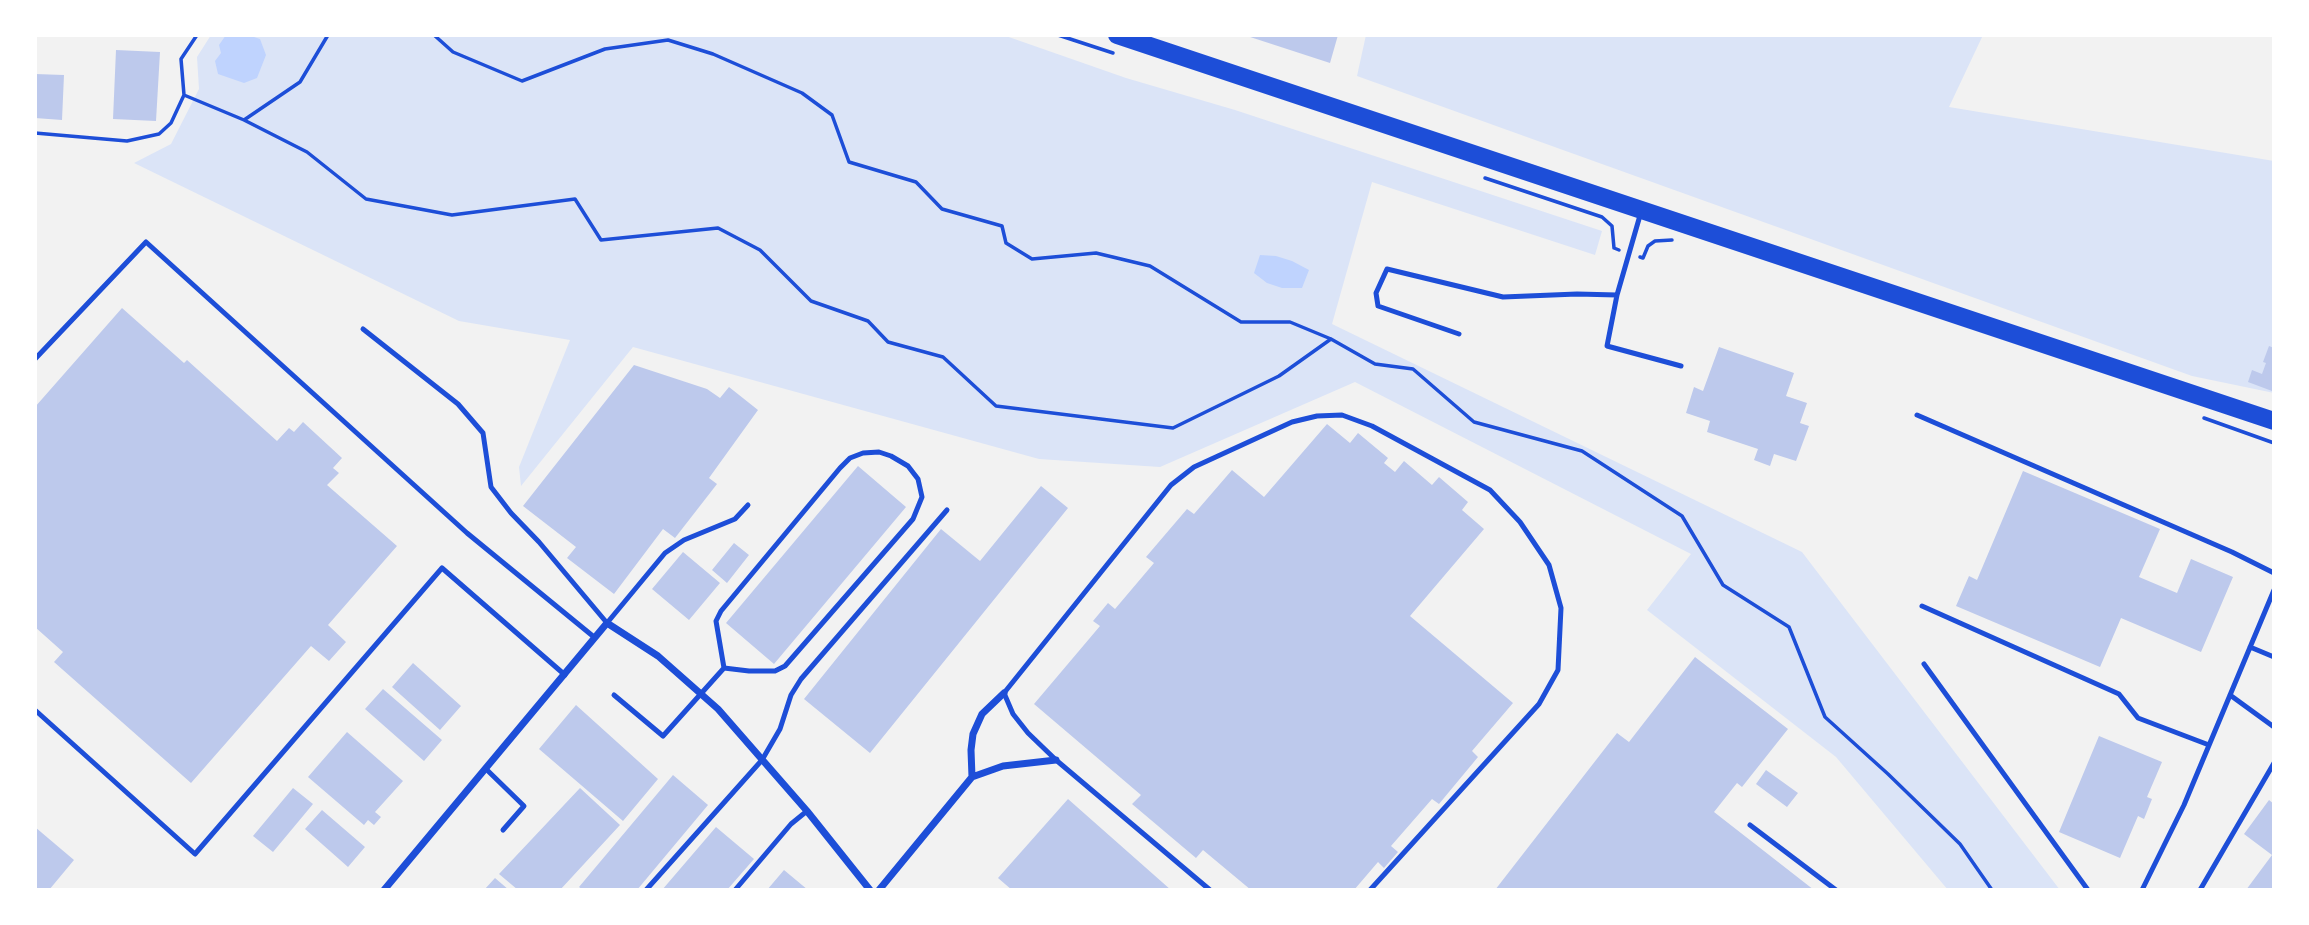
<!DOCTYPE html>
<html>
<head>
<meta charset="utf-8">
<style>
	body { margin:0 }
	#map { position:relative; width:2309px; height:925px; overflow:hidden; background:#f2f2f2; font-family:Commissioner,sans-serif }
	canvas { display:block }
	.frame { position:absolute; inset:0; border:37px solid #fff; pointer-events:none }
</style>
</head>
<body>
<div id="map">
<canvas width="2309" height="925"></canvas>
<div class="frame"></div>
</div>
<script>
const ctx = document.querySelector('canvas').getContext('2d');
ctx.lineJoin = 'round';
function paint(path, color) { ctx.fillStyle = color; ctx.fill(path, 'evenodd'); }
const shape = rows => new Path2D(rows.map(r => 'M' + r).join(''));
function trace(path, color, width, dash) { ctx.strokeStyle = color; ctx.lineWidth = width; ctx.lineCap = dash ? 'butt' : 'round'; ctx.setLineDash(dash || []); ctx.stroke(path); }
paint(shape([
	[211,35,1003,35,1126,78,1235,110,1602,231,1595,255,1372,182,1332,324,1802,552,2060,890,1948,890,1836,757,1647,610,1691,554,1355,382,1160,467,1039,459,633,347,521,486,519,467,570,340,459,321,134,163,171,144,199,89,197,57],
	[1366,35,1983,35,1949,107,2274,161,2274,393,2192,376,1357,76]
]), '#dbe4f7');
paint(shape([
	[226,35,248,35,260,39,266,55,257,78,244,83,218,74,215,61,221,53,219,45],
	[1260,255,1276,256,1292,261,1309,270,1302,288,1282,288,1267,283,1254,273]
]), '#bfd3fe');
paint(shape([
	[1244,35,1338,35,1330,63],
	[116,50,160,52,156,121,113,119],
	[35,74,64,75,62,120,35,118],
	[122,308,184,363,187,360,277,441,289,428,294,432,303,422,342,458,333,468,339,473,327,485,397,546,328,625,346,642,329,661,311,646,191,783,54,662,63,652,35,627,35,407],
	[2269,346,2274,348,2274,384,2272,391,2248,382,2252,370,2262,374,2266,363,2263,362],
	[1719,347,1794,373,1786,396,1807,403,1800,423,1809,426,1796,461,1774,454,1770,466,1754,460,1758,449,1707,432,1710,421,1686,413,1694,387,1703,391],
	[634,365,707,389,720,398,729,387,758,410,709,478,717,484,675,538,663,529,614,594,567,558,576,547,523,506],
	[1327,424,1350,443,1358,433,1388,458,1384,463,1395,472,1404,461,1432,485,1439,477,1468,502,1462,510,1484,529,1410,616,1513,703,1472,751,1478,757,1439,804,1432,799,1391,846,1398,852,1384,868,1378,862,1354,890,1251,890,1203,850,1196,858,1132,804,1141,795,1034,704,1100,626,1093,621,1108,603,1115,609,1154,563,1146,557,1187,509,1194,514,1232,470,1264,497],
	[858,466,906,507,774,664,726,623],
	[2023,471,2160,529,2139,577,2177,593,2191,559,2233,577,2201,652,2121,618,2100,667,1956,606,1969,576,1977,580],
	[1041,486,1068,508,870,753,804,699,941,529,980,561],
	[734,543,749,555,727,583,712,570],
	[683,552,720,583,689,620,652,589],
	[1695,657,1788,729,1742,787,1737,783,1714,812,1814,890,1495,890,1617,733,1629,742],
	[413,663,461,706,440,730,392,687],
	[383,689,442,740,424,761,365,709],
	[576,705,658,779,623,821,539,749],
	[347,732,403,781,375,812,381,817,374,825,368,820,364,825,308,777],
	[2099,736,2162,762,2147,797,2152,799,2144,819,2138,816,2120,858,2059,832],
	[1766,770,1798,793,1787,807,1756,784],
	[673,775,708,805,637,890,583,890,579,887],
	[293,788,313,804,273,852,253,836],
	[580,788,620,825,560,890,518,890,499,874],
	[1068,799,1171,890,1012,890,998,878],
	[2269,800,2274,804,2274,890,2246,890,2272,855,2244,834],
	[322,810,365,847,348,867,305,829],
	[35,827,74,860,49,890,35,890],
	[716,827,754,859,727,890,662,890],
	[784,870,808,890,767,890],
	[495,878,509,890,484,890]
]), '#bdc9ec');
trace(shape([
	[434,35,453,52,522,81,605,49,668,40,713,54,802,93,832,115,849,162,916,182,942,209,1002,226,1006,243,1032,259,1096,253,1150,266,1241,322,1290,322,1331,339,1375,364,1413,369,1474,422,1582,451,1682,516,1723,585,1789,627,1825,717,1888,774,1960,844,1992,890],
	[1058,35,1113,53],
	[184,95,244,120,300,82,328,35],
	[244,120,307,152,366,199,452,215,575,199,601,240,718,228,760,250,811,301,868,321,888,342,943,357,996,406,1173,428,1279,376,1331,339],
	[35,133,127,141,159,134,171,123,184,95,181,59,197,35],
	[1485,178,1602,217,1612,226,1614,248,1619,250],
	[1640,257,1643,258,1648,246,1655,241,1672,240],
	[2204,418,2274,443]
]), '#1d4ed8', 3.5);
trace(shape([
	[1641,212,1617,295,1607,346,1681,366],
	[363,329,458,404,483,433,491,487,511,513,539,542,607,623,665,553,684,540,735,519,748,505],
	[1459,334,1378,306,1376,293,1387,269,1503,297,1577,294,1617,295],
	[35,359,146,242,467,533,594,637],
	[1917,415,2232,552,2274,573],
	[1922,606,2119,694,2138,718,2209,745],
	[2250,647,2274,657],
	[1924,664,2088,890],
	[614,695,663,736,724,668,716,621,721,611,840,468,850,458,863,453,879,452,891,456,908,466,918,479,922,497,913,519,785,666,775,671,749,671,724,668],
	[2230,695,2274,727],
	[35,710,195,854,442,568,565,675],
	[486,769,524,806,503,830],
	[1750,825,1836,890],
	[646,890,762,760,780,729,791,695,801,679,947,510],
	[735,890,791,824,807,811],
	[1210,890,1056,760,1028,733,1013,714,1004,693,1171,485,1194,467,1292,422,1317,416,1342,415,1372,426,1490,490,1520,522,1549,565,1561,608,1558,670,1539,704,1370,890],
	[2142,890,2184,805,2274,590],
	[2200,890,2274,763]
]), '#1d4ed8', 5);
trace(shape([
	[972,777,971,750,973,734,982,714,1004,693],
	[384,890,607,623,658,656,718,709,807,811,870,890],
	[879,890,972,777,1003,766,1056,760]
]), '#1d4ed8', 7);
trace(shape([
	[1117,35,2274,421]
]), '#1d4ed8', 18);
</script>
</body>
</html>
